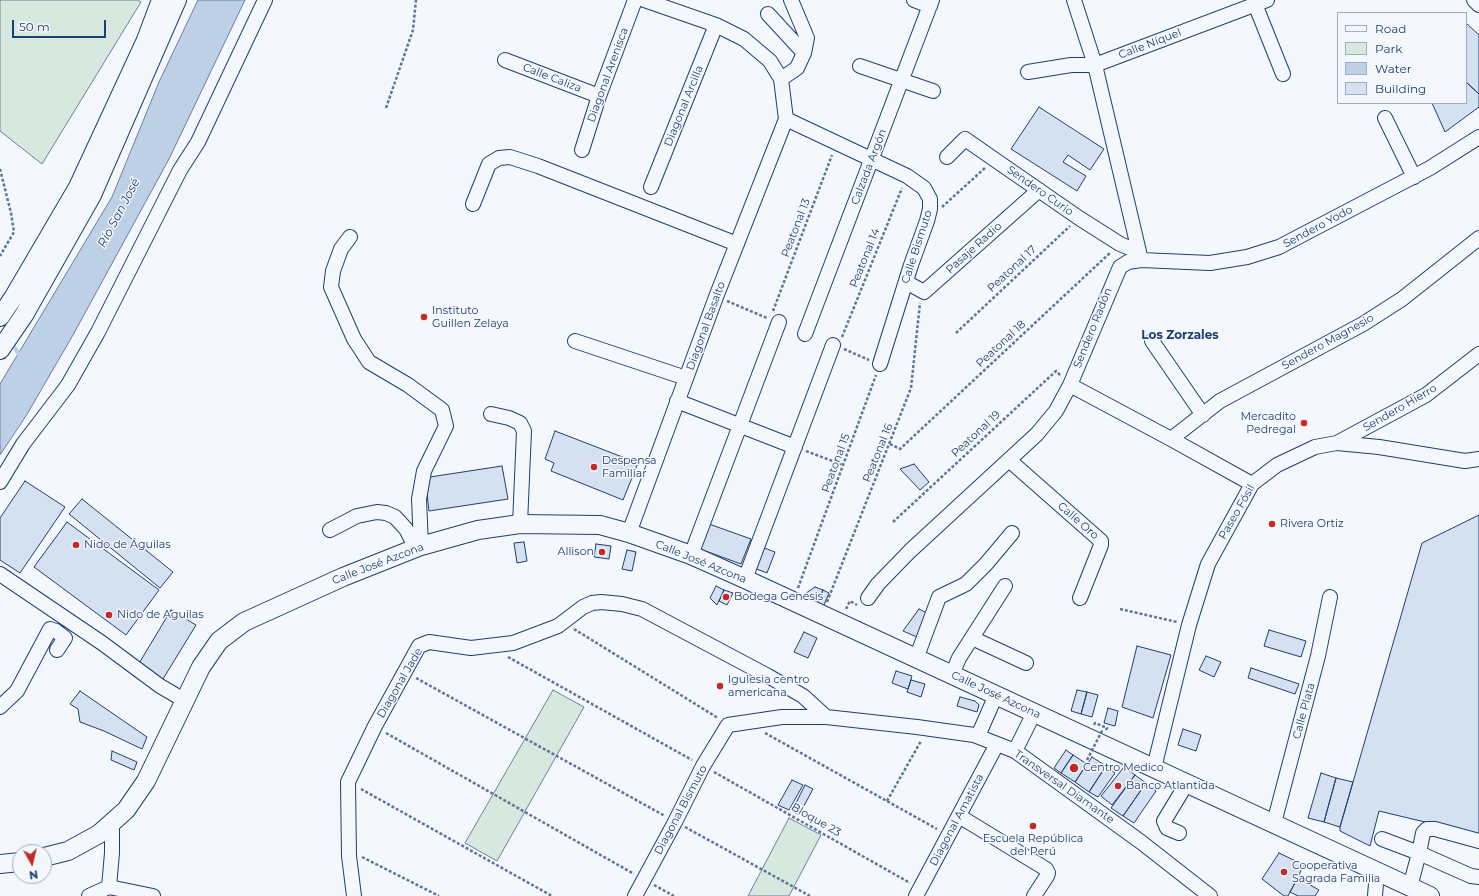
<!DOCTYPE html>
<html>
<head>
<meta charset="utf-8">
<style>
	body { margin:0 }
	#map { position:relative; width:1479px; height:896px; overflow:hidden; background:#f4f7fb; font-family:Montserrat,sans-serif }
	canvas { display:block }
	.legend { position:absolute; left:1337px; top:12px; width:130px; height:92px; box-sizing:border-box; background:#f4f7fb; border:1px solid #9eadc5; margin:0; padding:5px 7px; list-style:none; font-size:12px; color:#1d3f73 }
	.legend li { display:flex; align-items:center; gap:8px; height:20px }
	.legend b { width:20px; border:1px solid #9eadc5 }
	.north { position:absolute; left:12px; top:844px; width:40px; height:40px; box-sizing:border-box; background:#f4f7fb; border:1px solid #9eadc5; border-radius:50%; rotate:172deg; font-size:11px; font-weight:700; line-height:16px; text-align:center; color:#1d3f73 }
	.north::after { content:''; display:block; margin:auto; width:14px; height:18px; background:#c62828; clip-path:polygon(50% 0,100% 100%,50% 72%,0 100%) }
	.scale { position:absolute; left:12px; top:20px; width:94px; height:18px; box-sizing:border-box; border:2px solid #1d3f73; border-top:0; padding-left:5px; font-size:12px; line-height:14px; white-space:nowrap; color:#1d3f73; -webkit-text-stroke:3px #f4f7fb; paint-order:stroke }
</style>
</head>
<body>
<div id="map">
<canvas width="1479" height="896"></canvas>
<ul class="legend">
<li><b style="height:5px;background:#f4f7fb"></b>Road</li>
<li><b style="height:11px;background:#d7e8df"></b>Park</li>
<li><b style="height:11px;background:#bed0e5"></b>Water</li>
<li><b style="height:11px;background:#d5e0f0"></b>Building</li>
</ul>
<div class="north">N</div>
<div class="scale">50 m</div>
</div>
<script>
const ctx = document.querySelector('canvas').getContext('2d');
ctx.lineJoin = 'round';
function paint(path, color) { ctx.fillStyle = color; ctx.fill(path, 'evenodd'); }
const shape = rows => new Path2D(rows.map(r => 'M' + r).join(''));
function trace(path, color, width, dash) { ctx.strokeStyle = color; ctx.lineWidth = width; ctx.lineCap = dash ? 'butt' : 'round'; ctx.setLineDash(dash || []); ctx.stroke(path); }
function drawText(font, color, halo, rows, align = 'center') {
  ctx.font = font + ' Montserrat,sans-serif'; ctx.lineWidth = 3; ctx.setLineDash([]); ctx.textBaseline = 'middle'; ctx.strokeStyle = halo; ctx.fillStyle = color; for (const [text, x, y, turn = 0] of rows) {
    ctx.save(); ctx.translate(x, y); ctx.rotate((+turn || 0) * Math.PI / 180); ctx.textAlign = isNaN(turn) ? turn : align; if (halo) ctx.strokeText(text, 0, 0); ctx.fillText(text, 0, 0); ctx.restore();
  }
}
const green = shape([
	[0,0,138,0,141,2,42,164,0,131,0,0],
	[553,690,584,707,497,861,465,843,553,690],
	[789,818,821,835,789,896,748,896,789,818]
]);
paint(green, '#d7e8df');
trace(green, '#687fa3', 1);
const water = shape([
	[198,0,245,0,169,159,73,335,26,416,0,455,0,384,112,197,159,82,198,0]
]);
paint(water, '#bed0e5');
trace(water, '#687fa3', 1);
trace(shape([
	[12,344,21,357]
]), '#bed0e5', 4);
const building = shape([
	[1466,23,1479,35,1479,94,1466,82,1466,23],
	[1466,82,1479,94,1479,107,1445,132,1432,103,1466,103,1466,82],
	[1039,107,1104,149,1090,170,1068,155,1063,162,1086,176,1077,191,1011,149,1039,107],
	[555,431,638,463,623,500,551,471,554,463,545,459,555,431],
	[914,464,929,482,920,490,900,469,914,464],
	[502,466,508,499,429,511,427,494,430,477,502,466],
	[25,481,65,507,20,573,0,560,0,518,25,481],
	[82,499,173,572,160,588,69,514,82,499],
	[1479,515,1479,835,1379,811,1370,846,1340,831,1340,827,1422,543,1479,515],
	[67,522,159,590,126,635,34,567,67,522],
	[709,524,751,539,741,564,700,549,709,524],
	[524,542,527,561,517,563,514,543,524,542],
	[596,544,611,546,609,559,594,557,596,544],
	[762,547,775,552,767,573,754,568,762,547],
	[627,550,636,552,632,571,622,569,627,550],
	[716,586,724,590,717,605,710,598,716,586],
	[815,587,823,590,815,608,793,602,815,587],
	[724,590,733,593,727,605,719,601,724,590],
	[823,590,829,593,822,610,815,608,823,590],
	[919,609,927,613,917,637,903,631,919,609],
	[171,610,196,625,163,679,138,665,171,610],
	[1269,630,1306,641,1301,657,1264,646,1269,630],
	[804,632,817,638,808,658,794,652,804,632],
	[1137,646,1171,655,1153,718,1122,707,1137,646],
	[1206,656,1221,662,1214,677,1199,670,1206,656],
	[1251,668,1299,684,1295,694,1248,678,1251,668],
	[896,671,912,676,908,689,892,683,896,671],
	[911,680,925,684,921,697,907,692,911,680],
	[1077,690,1087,692,1081,714,1071,711,1077,690],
	[80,691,147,737,142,749,104,731,80,722,78,709,70,704,80,691],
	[1087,692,1098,695,1092,717,1081,714,1087,692],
	[960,697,975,701,979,705,977,712,957,706,960,697],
	[1108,708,1118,711,1115,726,1104,723,1108,708],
	[1183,729,1201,735,1196,751,1178,745,1183,729],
	[1066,750,1073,755,1061,773,1054,768,1066,750],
	[112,751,137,762,134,770,111,760,112,751],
	[1073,755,1087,764,1075,782,1061,773,1073,755],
	[1092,757,1106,766,1089,792,1075,782,1092,757],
	[1106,766,1115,773,1098,797,1089,792,1106,766],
	[1124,767,1135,775,1112,805,1101,796,1124,767],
	[1321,773,1336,778,1324,822,1308,818,1321,773],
	[1135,775,1146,783,1123,816,1111,808,1135,775],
	[1336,778,1353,782,1340,827,1324,822,1336,778],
	[792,780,803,785,789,810,778,805,792,780],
	[1146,783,1156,791,1134,823,1123,816,1146,783],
	[805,785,813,789,799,815,792,811,805,785],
	[1279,853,1304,865,1288,896,1284,896,1262,879,1279,853],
	[1298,878,1319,890,1315,896,1298,896,1290,892,1298,878]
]);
paint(building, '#d5e0f0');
trace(building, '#1d3f73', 1);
const minor = shape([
	[914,0,930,6],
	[1074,0,1095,65,1141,260],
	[1474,0,1479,5],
	[1255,4,1283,74],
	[768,14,804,53],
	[505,60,599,96],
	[860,66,933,91],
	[1028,72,1071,65,1095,65,1267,0],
	[781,79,797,68,804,53,807,38,791,0],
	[1385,118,1414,177],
	[786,119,907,176,924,188,930,199,930,209,927,221,911,265,880,364],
	[582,150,599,96,635,0],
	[947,157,965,139,1079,218,1120,244,1139,252],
	[651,187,716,25],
	[473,204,489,164,499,158,510,157,538,166,737,244],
	[350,237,341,249,333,271,331,287,354,339,369,362,408,385,442,410,446,426,424,471,419,499,421,546],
	[906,282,924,292,1039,190],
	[805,334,932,0],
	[575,341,686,378],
	[1152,341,1203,415],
	[1070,385,1171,439,1252,484],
	[677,401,795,447],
	[491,414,509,418,520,423,524,431,520,524],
	[1171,439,1220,401,1363,324,1402,299,1479,238],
	[1337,443,1426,395,1479,354],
	[1009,460,1101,541,1101,545,1080,598],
	[0,482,23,444,68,385,98,332,180,170,198,142,265,0],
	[330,530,357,516,377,512,386,513,395,517,406,529,416,548],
	[629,533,716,297,786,119,781,79,770,61,744,39,716,25,644,0],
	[691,555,779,322],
	[0,574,102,643,160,686,184,700],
	[745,579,833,345],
	[868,598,878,584,910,551,1037,434,1056,411,1070,385,1120,267,1128,262,1141,260,1210,263,1247,257,1279,247,1430,168,1479,137],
	[972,638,1026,663],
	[916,659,939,597,966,584,986,564,1012,533],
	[952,675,959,658,1005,586],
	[0,707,17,691,50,629,56,631,65,638,57,650],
	[978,736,996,695],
	[1015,751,1034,713],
	[1154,768,1189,625,1208,564,1252,484,1277,465,1315,447,1337,443,1379,447,1465,461,1479,459],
	[959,816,1046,869,1048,873,1047,876,1034,896],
	[1274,823,1318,656,1330,597],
	[1179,833,1167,828,1164,821,1187,783],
	[1382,839,1419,853,1471,876,1479,877],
	[109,887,112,853,112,823],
	[1410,887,1419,853,1423,833,1427,829,1435,829,1479,841],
	[89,896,109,887,153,896],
	[354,896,349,856,348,782,375,726,419,646,429,642,471,648,513,643,558,626,583,607,592,603,601,602,622,604,642,609,768,676,803,696,826,717],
	[635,896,675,822,703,766,728,725,782,717,826,717,917,727,974,735,1015,751,1141,842,1210,896],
	[916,896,997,744],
	[1375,896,1377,871]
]);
const major = shape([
	[0,317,13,298,78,187,146,40,161,0],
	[0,350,24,315,92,195,177,0],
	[44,857,68,851,99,834,126,810,146,781,201,667,219,641,244,622,343,577,421,546,478,530,520,524,600,525,629,533,691,555,745,579,1430,896],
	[0,864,20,862]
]);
trace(minor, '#1d3f73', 16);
trace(major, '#1d3f73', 20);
trace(shape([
	[386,108,413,30,416,0],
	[0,169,11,213,14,232,0,256],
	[942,207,986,167],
	[727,301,767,318],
	[773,311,832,155],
	[956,333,1070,226],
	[842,337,902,188],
	[844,349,869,360],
	[890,444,900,449,1111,252],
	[806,451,843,465],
	[893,522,1056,371,1061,376],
	[798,588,876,375],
	[827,602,911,388,920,303],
	[846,609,850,601,857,605],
	[1120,609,1177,622],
	[574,629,718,718],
	[508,657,692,760],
	[416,678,665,816],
	[1094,725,1095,723,1107,728,1106,730],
	[386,733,634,874],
	[765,733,937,829],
	[714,772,910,883],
	[361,789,552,896],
	[887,801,921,741],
	[685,827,810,896],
	[362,857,439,896],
	[654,885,674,896]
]), '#5e769c', 2.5, [3, 2]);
trace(minor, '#f4f7fb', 14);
trace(major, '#f4f7fb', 18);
trace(shape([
	[1087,760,1103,729]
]), '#5e769c', 2.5, [3, 2]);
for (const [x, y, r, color] of [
	[424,317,4,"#c62828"],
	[1304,423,4,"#c62828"],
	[594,467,4,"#c62828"],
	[1272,524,4,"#c62828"],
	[76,545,4,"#c62828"],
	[602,552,4,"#c62828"],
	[726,597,4,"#c62828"],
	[109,615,4,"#c62828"],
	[720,686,4,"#c62828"],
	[1074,768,5,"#c62828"],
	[1118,786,4,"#c62828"],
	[1033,826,4,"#c62828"],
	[1284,872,4,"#c62828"]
]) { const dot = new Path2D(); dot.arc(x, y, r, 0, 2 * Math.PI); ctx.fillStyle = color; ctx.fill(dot); trace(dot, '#f4f7fb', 1.5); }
drawText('11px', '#1d3f73', '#f4f7fb', [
	["Calle Níquel",1150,44,-21],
	["Diagonal Arenisca",608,75,-70],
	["Calle Caliza",552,78,21],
	["Diagonal Arcilla",684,106,-68],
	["Calzada Argón",869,167,-69],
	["Sendero Curio",1040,191,35],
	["Sendero Yodo",1318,227,-28],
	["Peatonal 13",796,228,-69],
	["Calle Bismuto",917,247,-72],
	["Pasaje Radio",974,248,-42],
	["Peatonal 14",865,258,-68],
	["Peatonal 17",1012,269,-43],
	["Diagonal Basalto",706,326,-70],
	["Sendero Radón",1093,328,-68],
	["Sendero Magnesio",1328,342,-29],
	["Peatonal 18",1001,344,-43],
	["Sendero Hierro",1400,408,-30],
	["Peatonal 19",976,434,-43],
	["Peatonal 16",878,453,-68],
	["Peatonal 15",836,463,-70],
	["Paseo Fósil",1237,512,-60],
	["Calle Oro",1078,521,41],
	["Calle José Azcona",701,562,22],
	["Calle José Azcona",378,564,-21],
	["Diagonal Jade",400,683,-60],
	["Calle José Azcona",996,695,25],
	["Calle Plata",1304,711,-75],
	["Transversal Diamante",1064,787,35],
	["Diagonal Bismuto",681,810,-62],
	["Bloque 23",816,820,30],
	["Diagonal Amatista",957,820,-62]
]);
drawText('11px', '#1d3f73', '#f4f7fb', [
	["Instituto",432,311],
	["Guillen Zelaya",432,324],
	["Mercadito",1296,417,"right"],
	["Pedregal",1296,430,"right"],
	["Despensa",602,461],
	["Familiar",602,474],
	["Rivera Ortiz",1280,524],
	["Nido de Águilas",84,545],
	["Allison",594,552,"right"],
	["Bodega Genesis",734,597],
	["Nido de Aguilas",117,615],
	["Igulesia centro",728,680],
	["americana",728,693],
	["Centro Medico",1083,768],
	["Banco Atlantida",1126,786],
	["Escuela República",1033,839,"center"],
	["del Perú",1033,852,"center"],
	["Cooperativa",1292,866],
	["Sagrada Familia",1292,879]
], 'left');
drawText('italic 12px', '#1d3f73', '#f4f7fb', [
	["Río San José",119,213,-62]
]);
drawText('bold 12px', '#1d3f73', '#f4f7fb', [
	["Los Zorzales",1180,335]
]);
</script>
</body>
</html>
